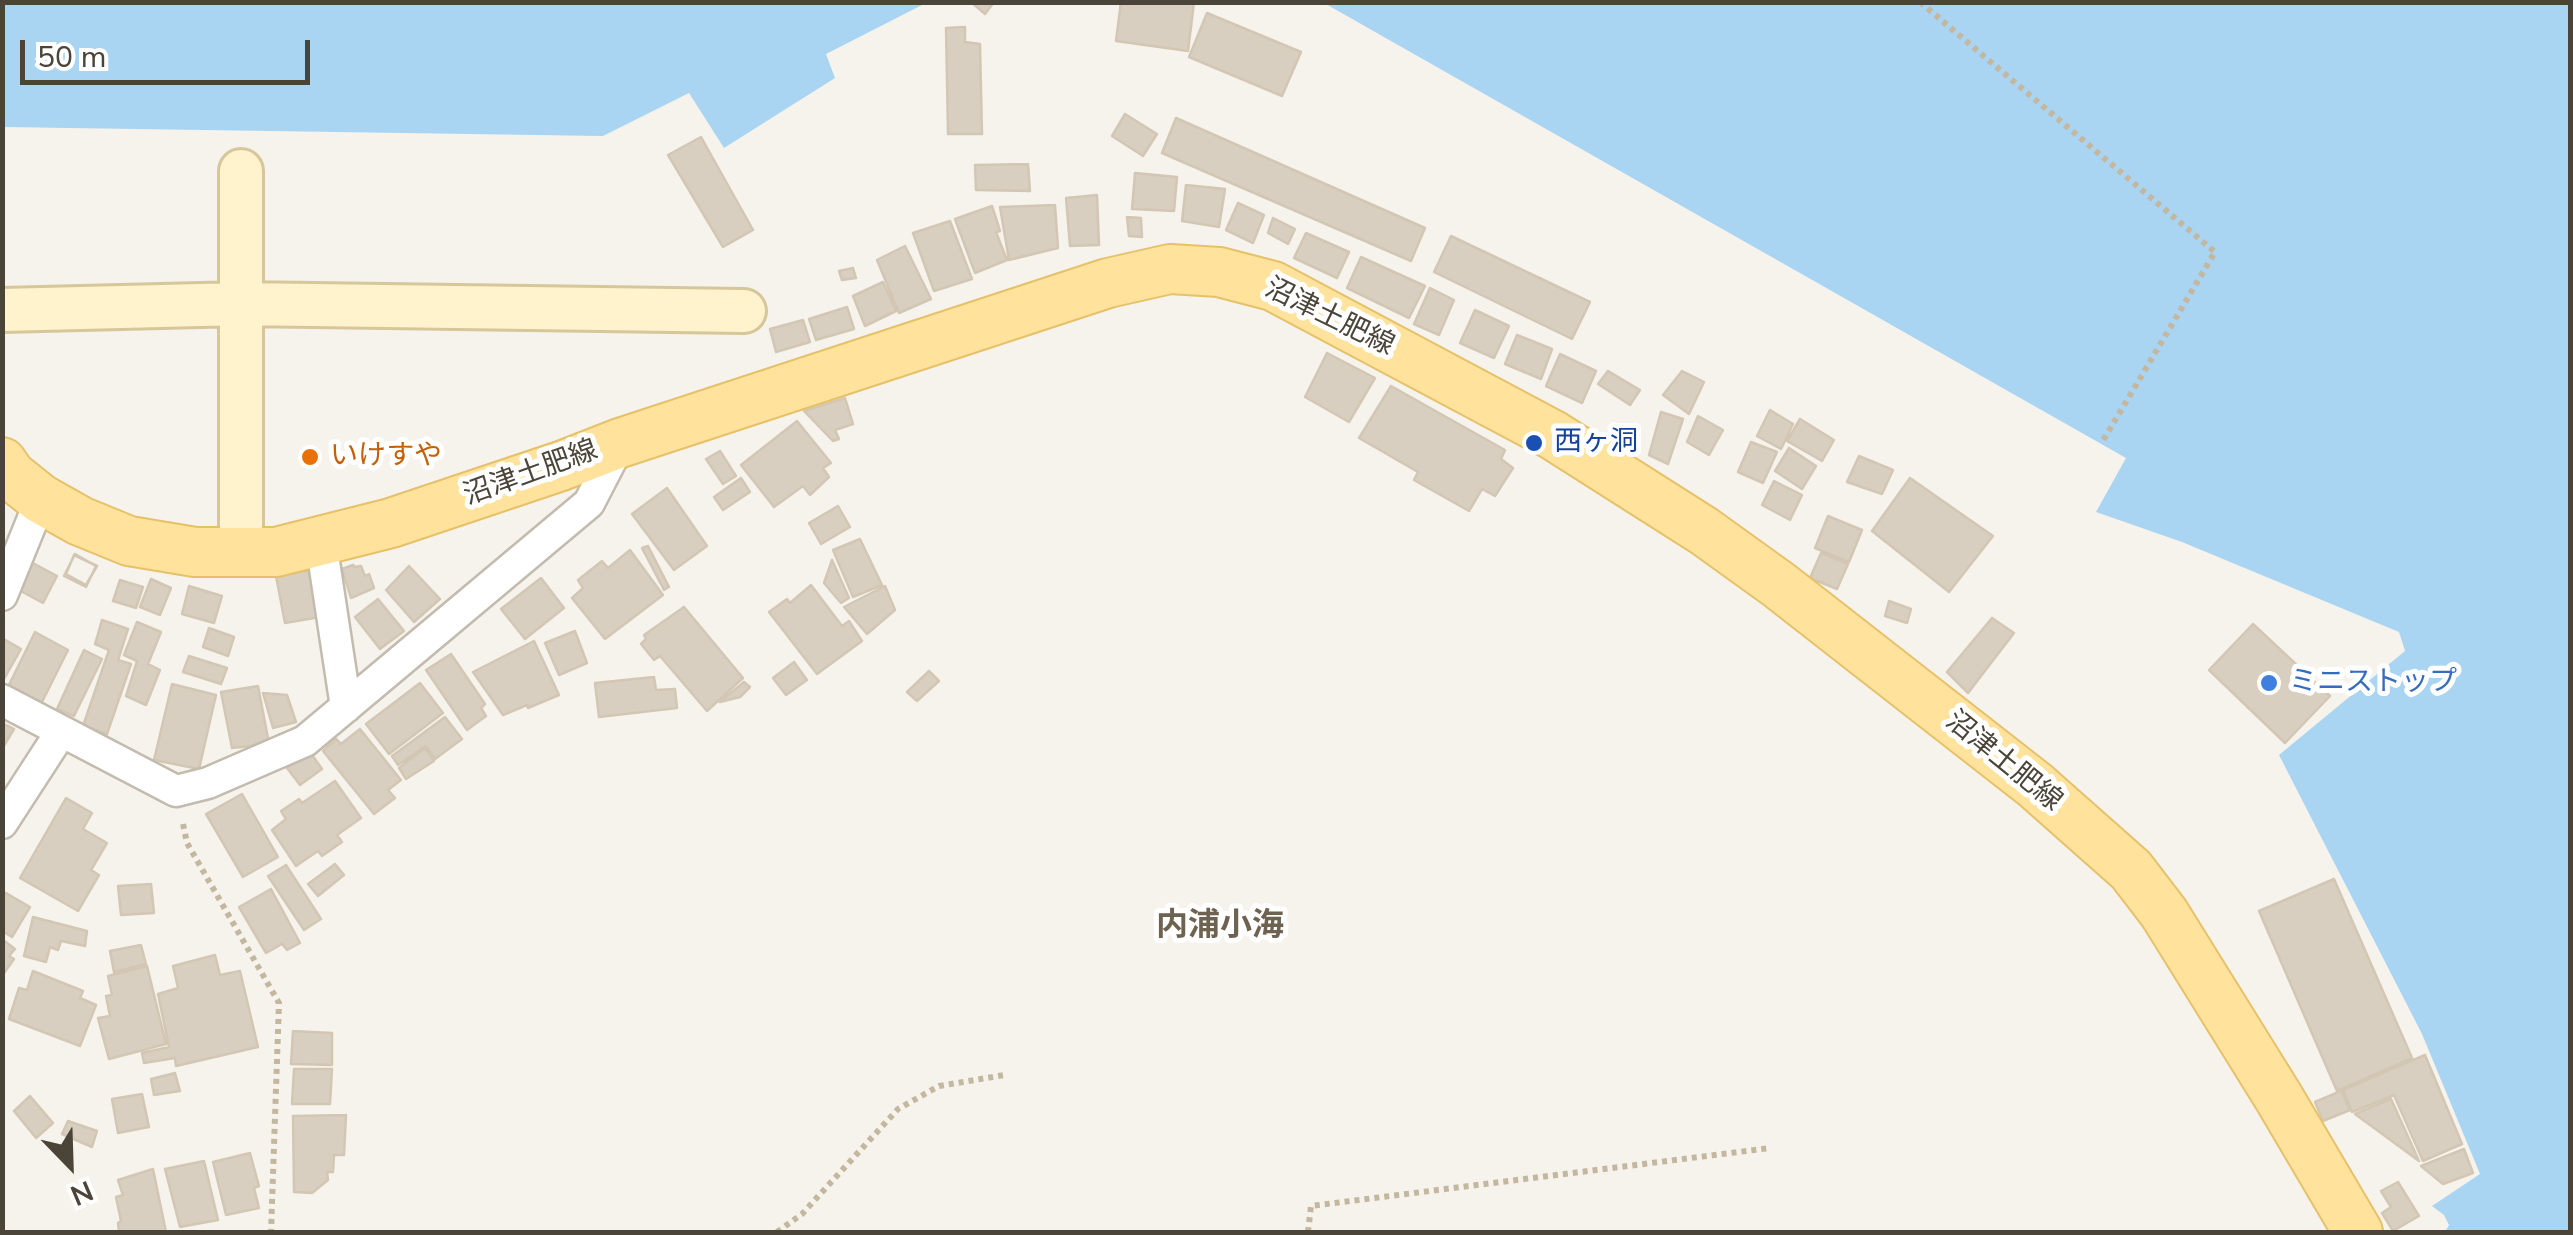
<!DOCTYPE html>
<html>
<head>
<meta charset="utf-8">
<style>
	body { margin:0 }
	#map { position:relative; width:2573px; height:1235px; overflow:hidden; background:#f6f3ec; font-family:"Nunito Sans",sans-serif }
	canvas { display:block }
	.frame { position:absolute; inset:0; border:5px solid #4b4439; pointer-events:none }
	.north { position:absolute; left:20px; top:1115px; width:100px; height:100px; -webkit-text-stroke:8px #fff; paint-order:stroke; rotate:157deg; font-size:28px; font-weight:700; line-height:40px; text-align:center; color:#4b4439 }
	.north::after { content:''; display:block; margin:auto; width:35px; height:45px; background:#4b4439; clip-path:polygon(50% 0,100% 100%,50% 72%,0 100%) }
	.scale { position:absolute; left:20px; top:40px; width:290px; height:45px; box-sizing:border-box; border:5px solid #4b4439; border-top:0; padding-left:12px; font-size:30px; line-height:35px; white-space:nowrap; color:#4b4439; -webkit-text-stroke:8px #fff; paint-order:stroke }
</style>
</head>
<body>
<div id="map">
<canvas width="2573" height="1235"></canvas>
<div class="frame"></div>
<div class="north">N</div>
<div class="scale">50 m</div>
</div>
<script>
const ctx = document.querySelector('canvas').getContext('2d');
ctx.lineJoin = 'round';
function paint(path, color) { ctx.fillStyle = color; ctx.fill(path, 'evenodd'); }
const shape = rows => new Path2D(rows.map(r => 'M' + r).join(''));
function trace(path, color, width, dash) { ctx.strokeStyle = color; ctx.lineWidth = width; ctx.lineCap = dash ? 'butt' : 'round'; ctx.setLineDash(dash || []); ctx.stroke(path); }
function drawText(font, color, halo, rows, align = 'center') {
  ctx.font = font + ' "Nunito Sans","Noto Sans JP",sans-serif'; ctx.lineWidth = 10; ctx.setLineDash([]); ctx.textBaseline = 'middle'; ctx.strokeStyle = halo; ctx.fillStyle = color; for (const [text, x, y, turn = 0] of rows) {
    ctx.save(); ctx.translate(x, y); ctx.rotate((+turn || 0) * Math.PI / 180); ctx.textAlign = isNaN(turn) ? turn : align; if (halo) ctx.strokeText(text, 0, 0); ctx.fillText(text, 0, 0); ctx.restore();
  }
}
paint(shape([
	[3,2,926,2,926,3,826,54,835,78,724,148,689,93,603,136,3,127],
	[1324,3,2570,3,2570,1232,2445,1232,2449,1225,2444,1215,2432,1206,2480,1174,2422,1034,2279,755,2405,651,2399,632,2182,542,2096,512,2126,458]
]), '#a9d4f2');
const building = shape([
	[971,2,994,2,985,14,971,2],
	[1121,2,1194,2,1188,51,1116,41,1121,2],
	[1207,13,1301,52,1282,96,1189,57,1207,13],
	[965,27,965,42,980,44,982,134,948,134,946,28,965,27],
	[1125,114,1157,134,1143,156,1112,136,1125,114],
	[1176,118,1425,228,1411,261,1162,153,1176,118],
	[701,137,753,230,723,247,668,155,701,137],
	[1028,164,1030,191,976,190,975,165,1028,164],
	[1135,173,1177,177,1174,211,1132,209,1135,173],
	[1186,185,1225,189,1219,227,1182,221,1186,185],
	[1097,195,1099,245,1070,246,1066,198,1097,195],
	[1238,203,1264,215,1253,243,1226,230,1238,203],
	[1055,205,1058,248,1009,260,1000,207,1055,205],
	[992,206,1000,231,996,232,1007,260,975,273,955,219,992,206],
	[1127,217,1141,218,1142,237,1129,236,1127,217],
	[1273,218,1295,229,1288,244,1268,233,1273,218],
	[950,221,972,279,934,291,913,233,950,221],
	[1306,233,1349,252,1337,278,1294,258,1306,233],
	[1451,236,1590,302,1572,339,1434,272,1451,236],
	[905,246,931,299,899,313,877,260,905,246],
	[1361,257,1425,286,1409,318,1347,288,1361,257],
	[853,268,856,278,842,280,839,271,853,268],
	[883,282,896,311,865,326,853,296,883,282],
	[1430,288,1454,300,1439,335,1414,324,1430,288],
	[847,307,854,329,816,340,809,319,847,307],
	[1475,310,1509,326,1494,358,1460,343,1475,310],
	[803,320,810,342,776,352,770,329,803,320],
	[1517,335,1552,349,1541,379,1505,364,1517,335],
	[1327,353,1375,378,1349,422,1305,397,1327,353],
	[1560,354,1596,371,1582,403,1546,386,1560,354],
	[1608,371,1640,390,1630,405,1598,384,1608,371],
	[1682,371,1704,382,1689,414,1663,395,1682,371],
	[1391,386,1505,450,1501,459,1513,468,1495,496,1482,489,1469,511,1414,480,1418,472,1359,438,1391,386],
	[845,398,853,424,835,430,839,439,833,441,804,411,845,398],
	[1770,410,1793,424,1781,449,1757,436,1770,410],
	[1661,412,1683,419,1668,464,1649,455,1661,412],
	[1698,416,1723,430,1709,455,1687,442,1698,416],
	[1800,419,1834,440,1822,461,1787,441,1800,419],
	[797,421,831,463,823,468,829,477,810,495,803,486,774,507,741,465,797,421],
	[1751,442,1777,452,1763,483,1738,472,1751,442],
	[1789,448,1816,466,1802,489,1775,471,1789,448],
	[720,451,736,476,723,484,706,459,720,451],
	[1859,456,1893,470,1882,494,1847,482,1859,456],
	[741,478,750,492,723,510,714,497,741,478],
	[1910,478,1993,536,1949,592,1872,531,1910,478],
	[1774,481,1802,495,1790,520,1762,505,1774,481],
	[667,488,707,546,674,570,632,514,667,488],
	[838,506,850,527,821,544,809,523,838,506],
	[1828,516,1862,530,1849,562,1815,548,1828,516],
	[860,539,882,585,853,597,833,550,860,539],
	[648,546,669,587,664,590,642,548,648,546],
	[630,550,663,595,605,639,572,598,583,588,578,580,602,561,608,568,630,550],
	[1821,553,1848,564,1837,589,1810,578,1821,553],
	[75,554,96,566,86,587,64,576,75,554],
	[74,555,97,566,86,585,66,574,74,555],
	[832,560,849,598,841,603,824,583,832,560],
	[29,561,57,576,43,603,15,588,29,561],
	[353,565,355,567,361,566,365,576,369,574,374,588,351,598,342,569,353,565],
	[409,566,440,599,414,622,386,590,409,566],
	[312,570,320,617,285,623,276,576,312,570],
	[541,578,564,608,525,639,501,609,541,578],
	[151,579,171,588,160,615,140,607,151,579],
	[120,580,143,587,136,608,113,601,120,580],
	[811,585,842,626,849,621,862,641,817,674,769,612,787,599,790,603,811,585],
	[189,586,222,596,214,623,182,614,189,586],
	[885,586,895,610,867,634,844,607,885,586],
	[378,599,404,631,380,649,355,617,378,599],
	[1889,601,1911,609,1907,623,1885,616,1889,601],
	[684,607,743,678,707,711,660,656,654,660,641,644,646,639,644,635,684,607],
	[1992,618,2014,633,1968,693,1947,672,1992,618],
	[102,620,128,629,118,660,131,664,107,734,83,726,109,650,95,644,102,620],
	[137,622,161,632,148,664,160,670,146,705,126,696,137,661,124,655,137,622],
	[2253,624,2330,696,2285,743,2209,670,2253,624],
	[209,628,234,637,228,656,203,647,209,628],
	[575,631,587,663,559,675,545,643,575,631],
	[35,632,68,650,41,704,8,687,35,632],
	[2,638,21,649,4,679,2,679,2,638],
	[534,641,559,695,528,708,527,705,503,715,473,672,534,641],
	[84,650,102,659,74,716,57,709,84,650],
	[451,654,485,704,481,708,486,716,467,730,426,670,451,654],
	[189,656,227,668,221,684,183,672,189,656],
	[794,662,807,680,786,695,773,678,794,662],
	[929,671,939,681,917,701,907,692,929,671],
	[654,677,656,690,675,689,677,708,599,717,595,683,654,677],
	[744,682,750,687,740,697,720,702,744,682],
	[420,683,443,713,389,754,366,724,420,683],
	[172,684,216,695,199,769,154,760,172,684],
	[258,686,269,744,232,748,221,692,258,686],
	[263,693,287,695,296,722,273,728,263,693],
	[445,717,462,739,435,759,426,746,398,765,392,756,445,717],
	[2,723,14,729,2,749,2,723],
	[360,729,401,780,388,790,395,798,374,814,323,751,336,739,341,744,360,729],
	[425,748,434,761,406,779,399,768,425,748],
	[310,752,322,769,300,785,287,768,310,752],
	[335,781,361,818,337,835,342,842,322,856,318,851,296,866,272,830,286,819,281,811,299,799,302,803,335,781],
	[242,794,278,857,243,877,206,814,242,794],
	[66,798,92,813,83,829,107,843,91,870,99,875,78,911,20,878,66,798],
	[335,864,344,875,318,896,308,884,335,864],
	[286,865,321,919,304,930,268,876,286,865],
	[2334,879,2412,1058,2337,1091,2259,911,2334,879],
	[151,884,154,913,121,915,118,886,151,884],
	[271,889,300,943,287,950,282,944,266,953,239,907,271,889],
	[6,893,30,907,12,937,2,931,2,899,6,893],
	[33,917,87,931,85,946,61,941,58,950,50,947,46,962,24,956,33,917],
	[2,939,15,949,9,956,14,959,2,976,2,939],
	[141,945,146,964,114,972,110,951,141,945],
	[215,955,220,975,240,971,258,1047,176,1066,175,1058,144,1063,142,1053,169,1047,158,994,178,988,173,966,215,955],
	[147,966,166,1044,109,1059,98,1018,110,1016,106,996,112,995,108,976,147,966],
	[33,971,83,991,80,998,96,1005,80,1046,9,1019,19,988,27,990,33,971],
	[293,1031,332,1033,332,1065,291,1064,293,1031],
	[2425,1055,2462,1144,2423,1161,2394,1095,2352,1112,2343,1090,2425,1055],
	[294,1069,332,1069,330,1104,292,1104,294,1069],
	[175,1073,180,1091,154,1095,151,1079,175,1073],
	[2341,1091,2350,1110,2323,1121,2315,1102,2341,1091],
	[142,1094,149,1127,118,1133,112,1099,142,1094],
	[30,1096,53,1123,36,1138,14,1111,30,1096],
	[2391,1099,2419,1161,2355,1114,2391,1099],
	[346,1115,344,1155,334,1155,333,1172,327,1172,328,1180,312,1193,294,1192,293,1116,346,1115],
	[68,1121,97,1131,92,1147,62,1134,68,1121],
	[2464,1149,2473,1173,2443,1184,2421,1166,2464,1149],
	[250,1153,259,1186,254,1188,259,1208,226,1215,213,1162,250,1153],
	[204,1161,218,1220,180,1227,165,1169,204,1161],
	[153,1169,166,1232,119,1232,118,1223,121,1221,116,1197,123,1195,118,1180,153,1169],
	[2398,1182,2419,1216,2393,1231,2382,1213,2391,1207,2381,1191,2398,1182]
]);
paint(building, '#d8cfc1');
trace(building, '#d3c7b4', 2.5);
const street = shape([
	[321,542,346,707],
	[2,595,41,499],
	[2,700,176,791,208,783,305,741,589,503,620,443],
	[2,823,61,732]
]);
const secondary = shape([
	[2,310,241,304,744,311],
	[241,554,241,171]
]);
const primary = shape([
	[2,462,11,475,41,499,80,521,129,541,195,552,276,552,391,523,561,466,620,443,1108,283,1170,269,1219,272,1273,286,1553,435,1704,531,1779,585,2035,785,2131,870,2164,913,2279,1098,2358,1232]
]);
trace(street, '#c2bbae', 35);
trace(secondary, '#d6c79b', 48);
trace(primary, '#e6c16a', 52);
trace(shape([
	[1920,2,2215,252,2101,444],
	[183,824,187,843,279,1003,271,1232],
	[777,1232,802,1214,898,1109,939,1086,1004,1075],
	[1308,1232,1311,1206,1770,1148]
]), '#c4b79f', 6, [5, 5]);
trace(street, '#fff', 30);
trace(secondary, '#fff3cd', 42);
trace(primary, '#ffe39c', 48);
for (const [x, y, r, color] of [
	[1534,443,10,"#1a4fb4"],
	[310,457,10,"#e8710a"],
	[2269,683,10,"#3f7fe0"]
]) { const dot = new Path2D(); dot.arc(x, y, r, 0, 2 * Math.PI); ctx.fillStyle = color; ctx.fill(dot); trace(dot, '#fff', 4); }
drawText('28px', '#4b4439', '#fff', [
	["沼津土肥線",1329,318,26],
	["沼津土肥線",531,474,-20],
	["沼津土肥線",2003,762,39]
]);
drawText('28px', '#164399', '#fff', [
	["西ヶ洞",1554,443]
], 'left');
drawText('28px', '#c56008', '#fff', [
	["いけすや",330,457]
], 'left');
drawText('28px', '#366cbe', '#fff', [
	["ミニストップ",2289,683]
], 'left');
drawText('bold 32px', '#6e6250', '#fff', [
	["内浦小海",1220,927]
]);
</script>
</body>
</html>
